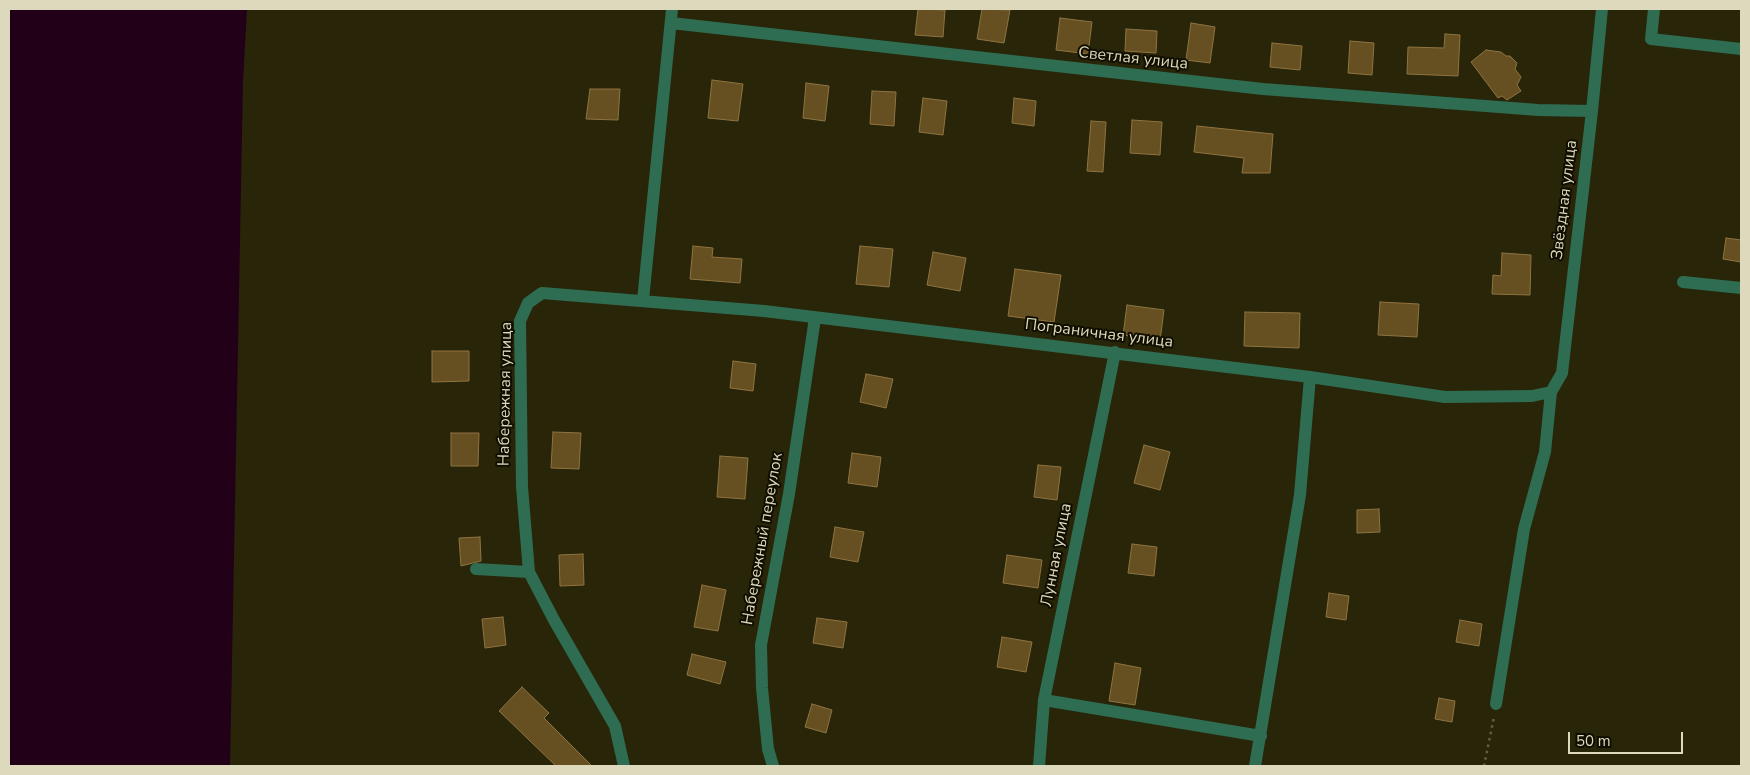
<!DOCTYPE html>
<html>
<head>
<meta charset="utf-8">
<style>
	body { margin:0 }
	#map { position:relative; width:1750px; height:775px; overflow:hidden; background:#292508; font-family:"Nunito Sans",sans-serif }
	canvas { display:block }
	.frame { position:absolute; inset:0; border:10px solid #dcd9bd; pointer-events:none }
	.scale { position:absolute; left:1568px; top:732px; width:115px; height:22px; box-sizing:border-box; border:2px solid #dcd9bd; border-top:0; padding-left:6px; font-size:15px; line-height:18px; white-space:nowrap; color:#dcd9bd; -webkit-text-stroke:4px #110e00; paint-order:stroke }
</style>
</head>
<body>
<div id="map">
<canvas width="1750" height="775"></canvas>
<div class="frame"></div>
<div class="scale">50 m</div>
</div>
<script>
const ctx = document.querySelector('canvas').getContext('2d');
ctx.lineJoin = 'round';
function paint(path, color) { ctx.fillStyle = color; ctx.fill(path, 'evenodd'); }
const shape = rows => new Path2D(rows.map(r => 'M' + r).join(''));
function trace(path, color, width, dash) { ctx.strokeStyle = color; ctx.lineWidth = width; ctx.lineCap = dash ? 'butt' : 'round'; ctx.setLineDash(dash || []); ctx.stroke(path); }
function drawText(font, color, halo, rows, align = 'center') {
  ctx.font = font + ' "Nunito Sans",sans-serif'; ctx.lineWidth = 4; ctx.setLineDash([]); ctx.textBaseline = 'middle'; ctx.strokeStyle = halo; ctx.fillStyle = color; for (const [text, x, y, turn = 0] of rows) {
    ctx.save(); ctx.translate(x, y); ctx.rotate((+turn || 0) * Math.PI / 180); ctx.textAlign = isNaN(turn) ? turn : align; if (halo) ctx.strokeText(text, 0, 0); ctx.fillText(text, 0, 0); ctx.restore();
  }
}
paint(shape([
	[9,9,247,9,243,82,230,766,9,766]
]), '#220118');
const building = shape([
	[918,9,945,10,943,37,915,35,918,9],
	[982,9,1010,10,1004,43,977,39,982,9],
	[1060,18,1092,22,1088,54,1056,50,1060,18],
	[1191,23,1215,27,1210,63,1186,60,1191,23],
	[1126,29,1157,31,1156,53,1125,51,1126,29],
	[1445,34,1460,35,1458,76,1407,74,1408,47,1444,48,1445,34],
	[1350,41,1374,43,1372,75,1348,73,1350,41],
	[1272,43,1302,46,1300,70,1270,67,1272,43],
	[1486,50,1501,52,1506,56,1510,56,1517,63,1515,69,1521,77,1517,85,1521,91,1507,100,1502,96,1498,98,1471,62,1486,50],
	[712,80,743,84,738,121,708,118,712,80],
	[806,83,829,86,825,121,803,118,806,83],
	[590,89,620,89,618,120,586,119,590,89],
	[872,91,896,92,894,126,870,124,872,91],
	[923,98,947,101,943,135,919,132,923,98],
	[1014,98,1036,101,1034,126,1012,123,1014,98],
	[1132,120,1162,122,1160,155,1130,153,1132,120],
	[1091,121,1106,122,1103,172,1087,171,1091,121],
	[1197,126,1273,134,1270,173,1242,173,1244,158,1194,152,1197,126],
	[1726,238,1741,240,1741,262,1723,259,1726,238],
	[693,246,713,248,712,257,742,259,740,283,690,279,693,246],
	[860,246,893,249,889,287,856,284,860,246],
	[933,252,966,258,960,291,927,285,933,252],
	[1502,253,1531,255,1530,295,1492,294,1493,275,1501,276,1502,253],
	[1015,269,1061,275,1054,322,1008,316,1015,269],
	[1380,302,1419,304,1417,337,1378,335,1380,302],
	[1127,305,1164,310,1160,341,1123,335,1127,305],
	[1245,312,1300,313,1299,348,1244,346,1245,312],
	[432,351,469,351,469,381,432,382,432,351],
	[733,361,756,364,753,391,730,388,733,361],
	[866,374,893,379,886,408,860,402,866,374],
	[553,432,581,433,579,469,551,468,553,432],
	[451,433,479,433,478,466,451,466,451,433],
	[1144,445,1170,452,1160,490,1134,483,1144,445],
	[852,453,881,457,877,487,848,483,852,453],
	[720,456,748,458,745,499,717,497,720,456],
	[1038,465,1061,467,1057,500,1034,497,1038,465],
	[1379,509,1380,532,1357,533,1357,510,1379,509],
	[835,527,864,532,858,562,830,557,835,527],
	[480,537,481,561,461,566,459,538,480,537],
	[1132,544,1157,547,1154,576,1128,573,1132,544],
	[583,554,584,585,560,586,559,555,583,554],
	[1007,555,1042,560,1038,588,1003,583,1007,555],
	[702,585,726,590,718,631,694,627,702,585],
	[1329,593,1349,596,1346,620,1326,617,1329,593],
	[503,617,506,645,485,648,482,619,503,617],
	[817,618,847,622,843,648,813,643,817,618],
	[1460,620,1482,624,1479,646,1456,642,1460,620],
	[1002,637,1032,642,1026,672,997,667,1002,637],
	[692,654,726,662,720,684,687,675,692,654],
	[1115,663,1141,668,1135,705,1109,701,1115,663],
	[522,687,549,713,544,718,592,766,556,766,499,711,522,687],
	[1439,698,1455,701,1452,722,1435,719,1439,698],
	[812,704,832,710,826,733,805,727,812,704]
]);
paint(building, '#664f21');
trace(building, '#8f7442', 1);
trace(shape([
	[1484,766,1494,717]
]), '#625e42', 2.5, [2.5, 4]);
trace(shape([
	[1654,9,1651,39,1741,49],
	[671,23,1263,89,1538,110,1592,111],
	[1683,282,1741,288],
	[643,300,672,9],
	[476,569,529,572],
	[1044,700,1261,736],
	[1496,704,1524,529,1545,452,1551,392,1562,373,1592,111,1602,9],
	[624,766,615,726,554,620,529,572,522,487,520,321,528,303,542,293,764,311,1310,377,1445,397,1532,396,1551,392],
	[773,766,768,749,762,688,761,645,789,494,815,318],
	[1039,766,1044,700,1115,352],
	[1255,766,1300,495,1310,377]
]), '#2e6d52', 12);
drawText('16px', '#dcd9bd', '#110e00', [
	["Светлая улица",1133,59,6],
	["Звёздная улица",1565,200,-83],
	["Пограничная улица",1099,334,7],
	["Набережная улица",506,394,-89],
	["Набережный переулок",763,539,-80],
	["Лунная улица",1057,555,-79]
]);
</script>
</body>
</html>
